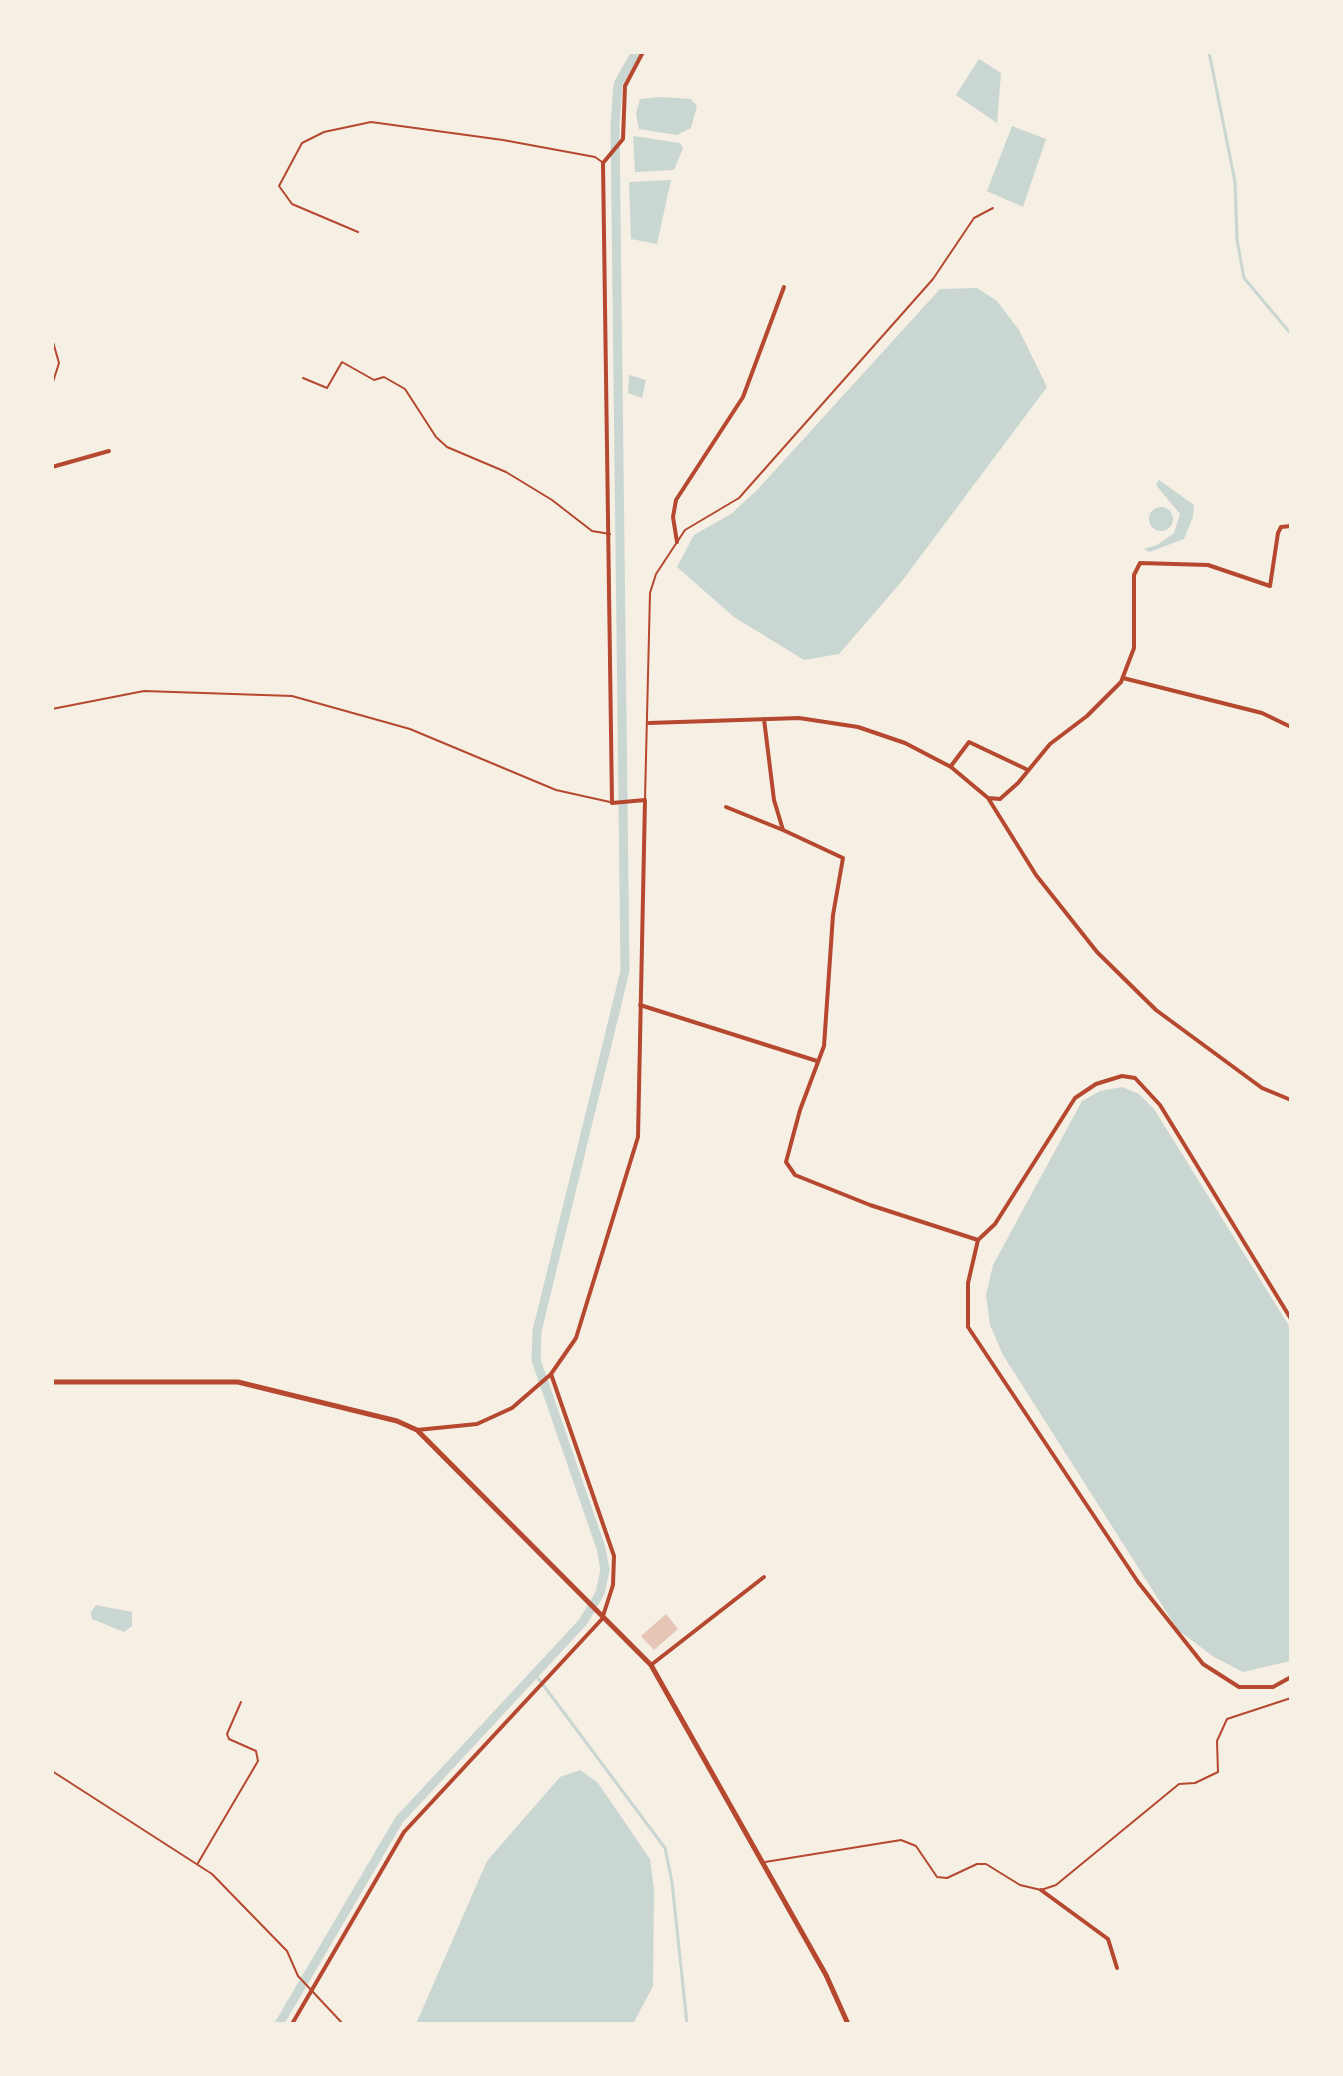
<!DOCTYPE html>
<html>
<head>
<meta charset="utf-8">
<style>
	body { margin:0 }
	#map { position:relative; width:1343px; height:2076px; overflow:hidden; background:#f6efe4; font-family:Inter,sans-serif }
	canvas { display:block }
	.frame { position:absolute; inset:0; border:54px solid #f6efe4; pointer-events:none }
</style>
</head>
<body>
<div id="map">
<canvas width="1343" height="2076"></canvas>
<div class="frame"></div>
</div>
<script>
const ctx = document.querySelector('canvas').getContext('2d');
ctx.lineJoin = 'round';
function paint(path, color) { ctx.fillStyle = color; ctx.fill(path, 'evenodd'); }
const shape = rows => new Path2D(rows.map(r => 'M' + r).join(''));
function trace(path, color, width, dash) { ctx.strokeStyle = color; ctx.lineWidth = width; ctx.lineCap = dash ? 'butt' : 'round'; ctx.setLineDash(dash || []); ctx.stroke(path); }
paint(shape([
	[979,59,1001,73,997,123,956,95],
	[659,97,691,99,697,106,691,128,677,135,639,129,636,114,640,99],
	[1012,126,1046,139,1023,207,987,191],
	[633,136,680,143,683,148,674,170,635,172],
	[671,180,657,244,631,239,629,182],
	[977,288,997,301,1019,330,1047,387,902,581,839,654,804,660,734,617,677,567,694,535,731,514,758,489,940,289],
	[629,375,646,380,642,398,628,393],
	[1159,480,1194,505,1193,517,1184,539,1149,552,1144,549,1157,545,1174,533,1180,514,1156,485],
	'1149 519a12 12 0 1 1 24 0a12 12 0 1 1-24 0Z',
	[1122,1087,1139,1094,1154,1109,1291,1329,1290,1661,1243,1672,1214,1657,1178,1630,1003,1355,990,1325,986,1295,993,1265,1082,1101,1100,1091],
	[96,1605,132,1612,132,1626,124,1632,92,1619,91,1612],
	[580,1770,598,1783,650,1859,654,1890,653,1986,633,2024,416,2024,487,1861,560,1777]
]), '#c9d6d2');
trace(shape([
	[1209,52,1235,182,1237,240,1244,278,1291,334],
	[535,1674,665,1848,672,1882,687,2024]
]), '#c9d6d2', 3);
trace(shape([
	[279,2024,399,1820,583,1622,600,1593,605,1570,601,1548,536,1360,537,1331,625,971,615,125,618,84,636,52]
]), '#c9d6d2', 9);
paint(shape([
	[666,1614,678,1629,654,1650,641,1636]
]), '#e6c5b7');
trace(shape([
	[358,232,292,204,279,186,302,143,324,132,371,122,503,140,595,157,602,162],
	[303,378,327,388,342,362,374,380,384,377,405,389,436,437,447,447,506,472,552,500,592,531,610,534],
	[52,385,59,363,53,342],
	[52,709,144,691,292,696,410,729,556,790,610,802],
	[645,799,650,593,656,574,685,530,739,498,933,279,974,218,993,208],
	[52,1771,212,1874,287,1951,298,1976,343,2024],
	[765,1862,901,1840,916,1846,937,1877,947,1878,977,1864,986,1864,1020,1885,1041,1890,1056,1885,1179,1784,1195,1783,1218,1772,1217,1741,1227,1719,1291,1698],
	[198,1863,258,1761,256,1751,229,1739,227,1734,241,1702]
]), '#b5482f', 2);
trace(shape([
	[52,467,109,451],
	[677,542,673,517,676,500,743,397,784,287],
	[1123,678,1262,713,1291,727],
	[764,719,774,800,783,830,843,858,833,915,824,1046,800,1110,786,1162,795,1175,870,1205,978,1240,995,1224,1075,1098,1096,1084,1122,1076,1135,1078,1160,1105,1291,1319],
	[649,723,799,718,858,727,905,743,951,767,988,798,1036,875,1097,952,1156,1010,1262,1088,1291,1100],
	[951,766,969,742,1026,769],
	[988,798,1000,799,1018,783,1050,744,1087,716,1121,682,1134,648,1134,575,1140,563,1208,565,1270,586,1278,533,1281,527,1291,526],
	[726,807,783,830],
	[640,1005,817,1061],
	[978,1240,968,1283,968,1327,1138,1582,1203,1664,1239,1687,1273,1687,1291,1677],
	[417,1430,477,1424,512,1408,550,1375],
	[651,1665,764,1577],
	[1041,1890,1108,1939,1117,1968],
	[292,2024,404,1832,602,1619,613,1585,614,1556,551,1374,576,1338,638,1137,645,800,612,803,603,163,623,139,625,86,643,52]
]), '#b5482f', 4);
trace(shape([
	[52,1382,238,1382,397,1421,417,1430,651,1665,826,1975,848,2024]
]), '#b5482f', 5);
</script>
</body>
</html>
